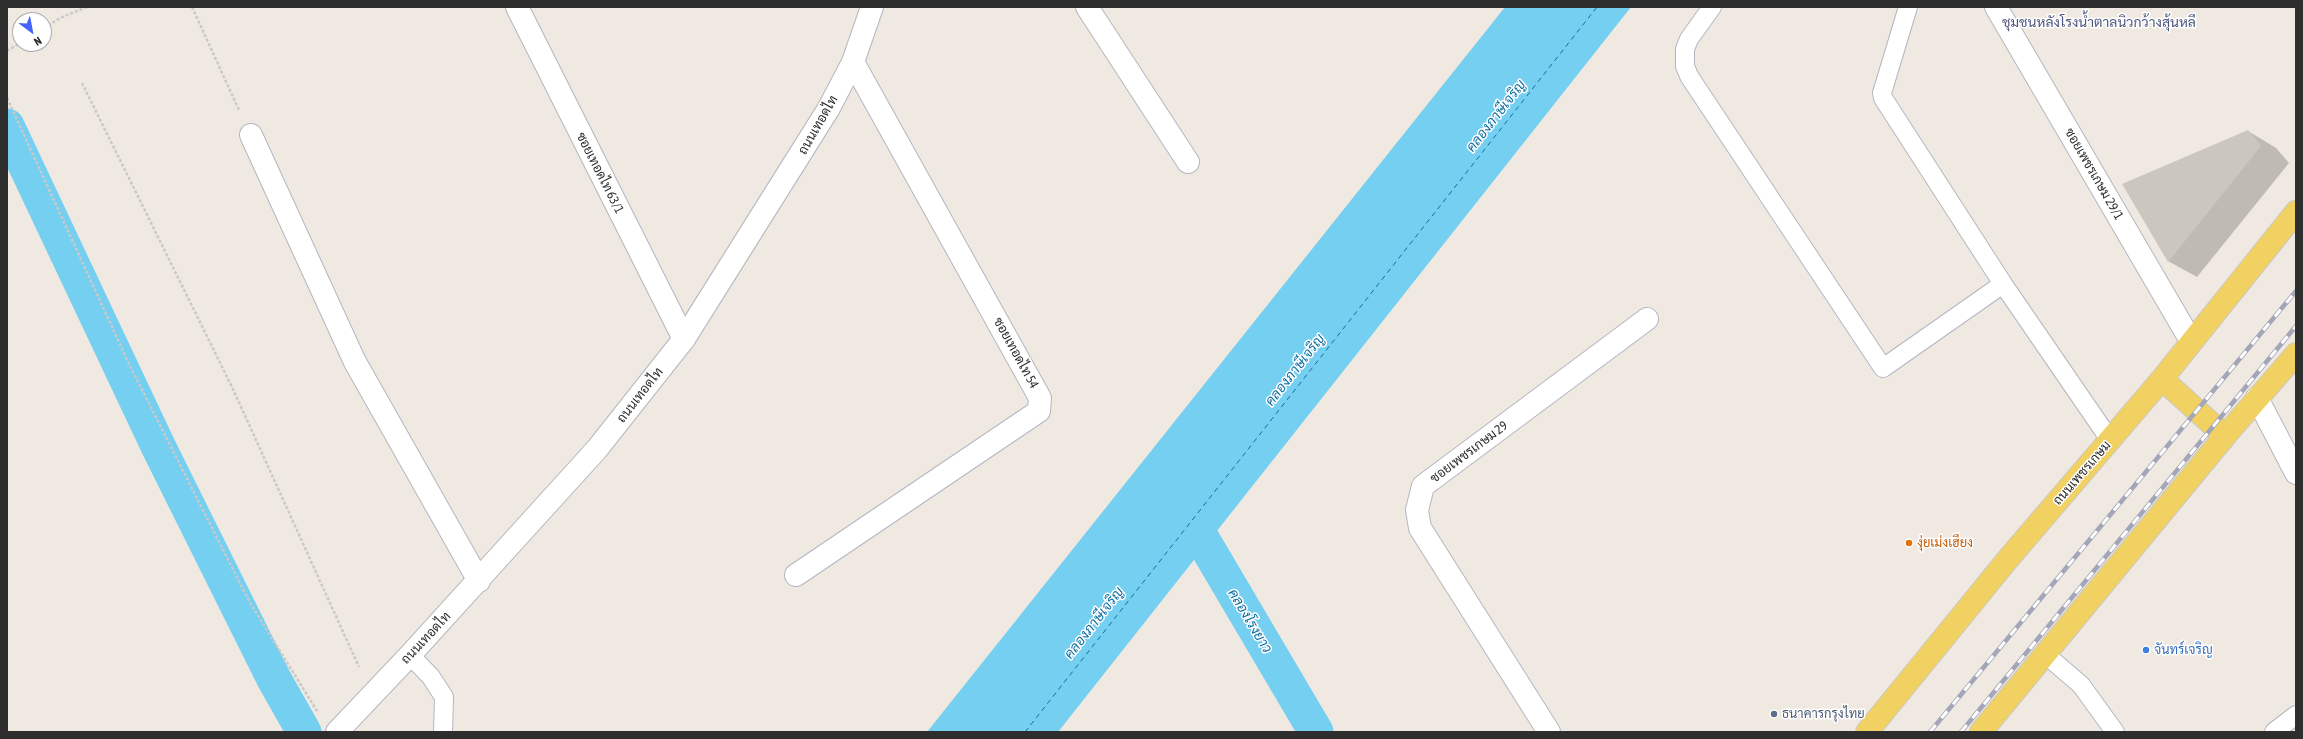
<!DOCTYPE html>
<html>
<head>
<meta charset="utf-8">
<style>
	body { margin:0 }
	#map { position:relative; width:2303px; height:739px; overflow:hidden; background:#efe9e1; font-family:"Asap Condensed",sans-serif }
	canvas { display:block }
	.frame { position:absolute; inset:0; border:8px solid #2e2e2e; pointer-events:none }
	.north { position:absolute; left:12px; top:12px; width:40px; height:40px; box-sizing:border-box; background:#fff; border:1px solid #ababab; border-radius:50%; rotate:148deg; font-size:11px; font-weight:700; line-height:16px; text-align:center; color:#2e2e2e }
	.north::after { content:''; display:block; margin:auto; width:14px; height:18px; background:#4264fb; clip-path:polygon(50% 0,100% 100%,50% 72%,0 100%) }
</style>
</head>
<body>
<div id="map">
<canvas width="2303" height="739"></canvas>
<div class="frame"></div>
<div class="north">N</div>
</div>
<script>
const ctx = document.querySelector('canvas').getContext('2d');
ctx.lineJoin = 'round';
function paint(path, color) { ctx.fillStyle = color; ctx.fill(path, 'evenodd'); }
const shape = rows => new Path2D(rows.map(r => 'M' + r).join(''));
function trace(path, color, width, dash) { ctx.strokeStyle = color; ctx.lineWidth = width; ctx.lineCap = dash ? 'butt' : 'round'; ctx.setLineDash(dash || []); ctx.stroke(path); }
function drawText(font, color, halo, rows, align = 'center') {
  ctx.font = font + ' "Asap Condensed",Sarabun,sans-serif'; ctx.lineWidth = 3; ctx.setLineDash([]); ctx.textBaseline = 'middle'; ctx.strokeStyle = halo; ctx.fillStyle = color; for (const [text, x, y, turn = 0] of rows) {
    ctx.save(); ctx.translate(x, y); ctx.rotate((+turn || 0) * Math.PI / 180); ctx.textAlign = isNaN(turn) ? turn : align; if (halo) ctx.strokeText(text, 0, 0); ctx.fillText(text, 0, 0); ctx.restore();
  }
}
paint(shape([
	[1505,7,1631,7,1058,732,927,732]
]), '#75cff0');
paint(shape([
	[2248,131,2276,148,2289,163,2197,277,2168,261]
]), '#0003');
trace(shape([
	[7,126,159,448,274,679,304,732],
	[1185,510,1316,732]
]), '#75cff0', 35);
trace(shape([
	[1025,732,1597,7]
]), '#0d6fa3', 1, [5, 4]);
paint(shape([
	[2248,130,2261,146,2168,262,2122,184]
]), '#cbc7bf');
const service = shape([
	[1712,7,1689,39,1685,49,1685,66,1689,76,1883,368,2003,284,1883,98,1882,93,1908,7],
	[2003,284,2110,440],
	[2045,654,2081,685,2115,732],
	[410,655,431,677,444,697,443,732],
	[2274,732,2296,715]
]);
const minor = shape([
	[517,7,684,339],
	[1087,7,1188,162],
	[1996,7,2191,341],
	[251,135,355,362,479,581],
	[2257,398,2296,473],
	[796,575,1039,411,1040,398,853,62],
	[1549,732,1420,528,1417,510,1423,486,1647,319]
]);
const secondary = shape([
	[337,732,410,655,597,449,684,339,829,108,853,62,872,7]
]);
const primary = shape([
	[2162,379,2225,436],
	[1867,732,2008,559,2162,379,2296,212],
	[1981,732,2225,436,2296,354]
]);
trace(service, '#b4b7c1', 20);
trace(minor, '#b4b7c1', 24);
trace(secondary, '#b4b7c1', 24);
trace(primary, '#c9c9c9', 24);
trace(shape([
	[192,7,239,110],
	[44,28,60,18,87,7],
	[7,51,20,43],
	[82,83,232,387,359,667],
	[7,98,129,364,249,601,317,711]
]), '#c9c9c9', 2.5, [3, 2]);
trace(service, '#fff', 18);
trace(minor, '#fff', 22);
trace(secondary, '#fff', 22);
trace(primary, '#f2d163', 22);
const rail = shape([
	[1930,732,2296,291],
	[1961,732,2296,326]
]);
trace(rail, '#a3a6b8', 4.5);
trace(rail, '#fff', 3, [9]);
for (const [x, y, r, color] of [
	[1909,543,4,"#e8710a"],
	[2146,650,4,"#3f7fe0"],
	[1774,714,4,"#5c6f8a"]
]) { const dot = new Path2D(); dot.arc(x, y, r, 0, 2 * Math.PI); ctx.fillStyle = color; ctx.fill(dot); trace(dot, '#fff', 1.5); }
drawText('13px', '#2e2e2e', '#fff', [
	["ถนนเทอดไท",818,125,-60],
	["ซอยเทอดไท 63/1",600,173,63],
	["ซอยเพชรเกษม 29/1",2094,174,60],
	["ซอยเทอดไท 54",1016,353,61],
	["ถนนเทอดไท",640,395,-52],
	["ซอยเพชรเกษม 29",1469,452,-37],
	["ถนนเพชรเกษม",2082,473,-49],
	["ถนนเทอดไท",426,638,-47]
]);
drawText('13px', '#c56008', '#fff', [
	["งุ่ยเม่งเฮียง",1917,543]
], 'left');
drawText('13px', '#366cbe', '#fff', [
	["จันทร์เจริญ",2154,650]
], 'left');
drawText('13px', '#4e5e75', '#fff', [
	["ธนาคารกรุงไทย",1782,714]
], 'left');
drawText('14px', '#4d5680', '#fff', [
	["ชุมชนหลังโรงน้ำตาลนิวกว้างสุ้นหลี",2099,23]
]);
drawText('italic 14px', '#0d6fa3', '#fff', [
	["คลองภาษีเจริญ",1496,116,-52],
	["คลองภาษีเจริญ",1295,370,-52],
	["คลองโรงยาว",1250,621,59],
	["คลองภาษีเจริญ",1094,623,-52]
]);
</script>
</body>
</html>
